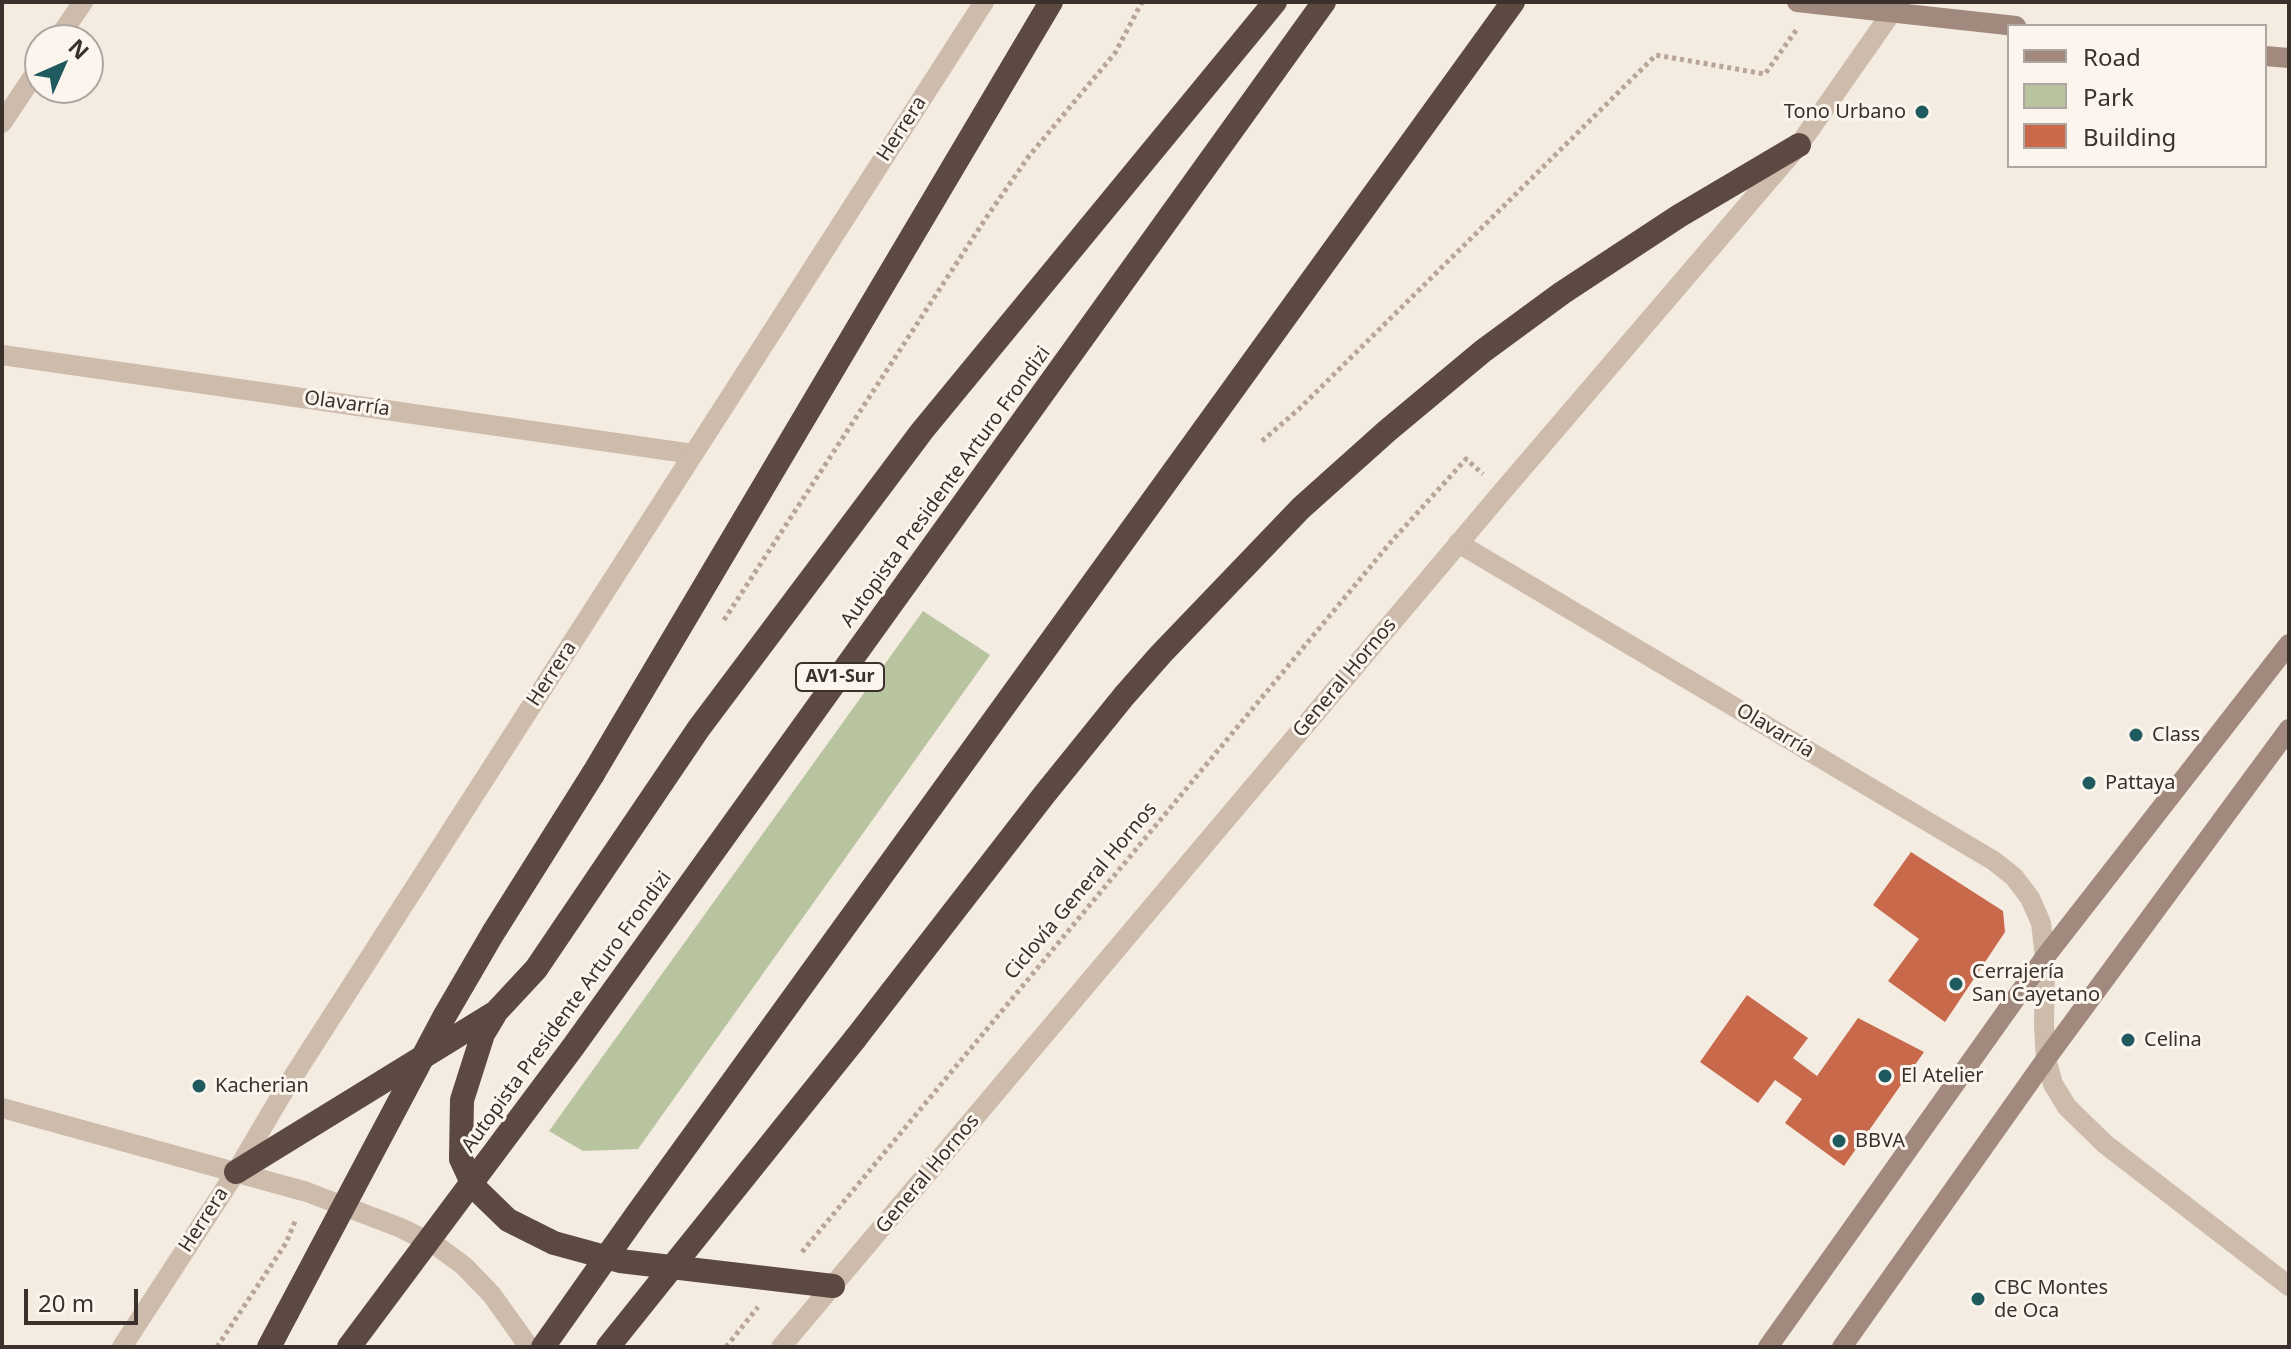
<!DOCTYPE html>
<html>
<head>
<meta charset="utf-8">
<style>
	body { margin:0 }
	#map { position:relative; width:2291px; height:1349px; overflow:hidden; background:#f4ebe1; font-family:"Noto Sans",sans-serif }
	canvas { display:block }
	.frame { position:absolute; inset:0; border:4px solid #3b302b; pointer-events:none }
	.legend { position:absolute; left:2007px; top:24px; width:260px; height:144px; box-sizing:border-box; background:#fbf5ee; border:2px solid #aea6a0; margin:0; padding:10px 14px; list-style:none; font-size:24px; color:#3b302b }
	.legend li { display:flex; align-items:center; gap:16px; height:40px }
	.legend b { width:40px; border:2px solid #aea6a0 }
	.north { position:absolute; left:24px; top:24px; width:80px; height:80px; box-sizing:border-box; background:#fbf5ee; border:2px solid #aea6a0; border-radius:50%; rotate:45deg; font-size:22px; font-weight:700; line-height:32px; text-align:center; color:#3b302b }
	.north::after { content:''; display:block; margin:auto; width:28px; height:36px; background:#1f5a5e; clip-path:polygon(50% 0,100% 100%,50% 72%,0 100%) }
	.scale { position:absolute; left:24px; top:1289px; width:114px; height:36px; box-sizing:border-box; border:4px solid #3b302b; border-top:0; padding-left:10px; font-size:24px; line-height:28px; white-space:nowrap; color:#3b302b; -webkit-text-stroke:6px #fbf5ee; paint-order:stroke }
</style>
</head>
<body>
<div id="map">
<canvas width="2291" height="1349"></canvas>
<div class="frame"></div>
<ul class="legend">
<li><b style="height:10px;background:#a18a7d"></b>Road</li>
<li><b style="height:22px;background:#b8c4a0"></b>Park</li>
<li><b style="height:22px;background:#c8694b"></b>Building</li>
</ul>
<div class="north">N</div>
<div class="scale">20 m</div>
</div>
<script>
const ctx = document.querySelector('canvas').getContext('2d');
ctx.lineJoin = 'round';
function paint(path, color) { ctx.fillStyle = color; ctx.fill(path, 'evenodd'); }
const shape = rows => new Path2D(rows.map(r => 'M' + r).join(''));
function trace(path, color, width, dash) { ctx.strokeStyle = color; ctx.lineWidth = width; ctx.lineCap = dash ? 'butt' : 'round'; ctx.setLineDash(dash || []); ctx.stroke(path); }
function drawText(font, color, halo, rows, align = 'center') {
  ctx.font = font + ' "Noto Sans",sans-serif'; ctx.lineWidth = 6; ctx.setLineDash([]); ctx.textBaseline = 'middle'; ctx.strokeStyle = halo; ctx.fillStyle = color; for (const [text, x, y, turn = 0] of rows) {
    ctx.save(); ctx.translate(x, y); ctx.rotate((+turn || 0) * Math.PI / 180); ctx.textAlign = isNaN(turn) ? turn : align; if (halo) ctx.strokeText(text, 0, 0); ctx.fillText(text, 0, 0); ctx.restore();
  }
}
paint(shape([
	[923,611,990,655,638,1149,583,1151,549,1131]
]), '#b8c4a0');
paint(shape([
	[1911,852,2003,911,2005,932,1945,1022,1888,981,1919,939,1873,905],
	[1747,995,1808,1038,1793,1058,1817,1076,1858,1018,1924,1052,1844,1166,1785,1123,1802,1099,1775,1080,1758,1103,1700,1062]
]), '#c8694b');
trace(shape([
	[1262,441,1299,409,1656,55,1765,74,1797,29],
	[724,620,986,218,1029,156,1115,53,1142,2],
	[802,1252,1390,543,1466,459,1483,474],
	[217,1347,286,1243,296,1219],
	[726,1347,758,1307]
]), '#b9a596', 5, [4, 4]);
trace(shape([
	[57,40,83,2],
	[2,123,40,66],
	[2,355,693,454],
	[1458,543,1994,861,2014,877,2030,898,2041,923,2045,957,2044,1026,2046,1059,2053,1084,2067,1107,2105,1144,2289,1286],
	[2,1108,307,1192,401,1228,437,1246,464,1266,492,1295,529,1347]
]), '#cdbbac', 20);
trace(shape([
	[122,1347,236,1172,282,1094,984,2],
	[781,1347,1502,492,1799,145,1899,2]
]), '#cdbbac', 20);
trace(shape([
	[1797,2,2016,26],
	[2265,56,2289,58],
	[1768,1347,2045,957,2289,644],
	[1842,1347,2046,1059,2289,729]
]), '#a18a7d', 20);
trace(shape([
	[593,774,1051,2],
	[495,1014,483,1034,462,1100,461,1159,474,1187,508,1220,554,1243,620,1261,833,1286],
	[855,1039,1044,795,1124,696,1161,654,1301,508,1387,431,1483,351,1562,293,1679,216,1799,145],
	[236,1172,496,1012,536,969,699,728,922,431,1275,2],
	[269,1347,287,1313]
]), '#5c4a42', 24);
trace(shape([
	[287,1313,444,1017,493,933,593,774],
	[349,1347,573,1047,1324,2],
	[543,1347,637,1214,1513,2],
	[608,1347,855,1039]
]), '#5c4a42', 24);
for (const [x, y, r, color] of [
	[1922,112,8,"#1f5a5e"],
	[2136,735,8,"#1f5a5e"],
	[2089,783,8,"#1f5a5e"],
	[1956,984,8,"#1f5a5e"],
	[2128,1040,8,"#1f5a5e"],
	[1885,1076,8,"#1f5a5e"],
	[199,1086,8,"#1f5a5e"],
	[1839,1141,8,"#1f5a5e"],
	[1978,1299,8,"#1f5a5e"]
]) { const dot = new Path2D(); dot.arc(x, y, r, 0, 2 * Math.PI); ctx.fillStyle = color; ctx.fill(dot); trace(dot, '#fbf5ee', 3); }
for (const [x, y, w] of [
	[840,677,88]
]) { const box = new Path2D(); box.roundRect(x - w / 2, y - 14, w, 28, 6); ctx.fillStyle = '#fbf5ee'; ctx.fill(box); trace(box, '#3b302b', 2); }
drawText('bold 18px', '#3b302b', null, [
	["AV1-Sur",840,677]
]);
drawText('20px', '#3b302b', '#fbf5ee', [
	["Tono Urbano",1906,112,"right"],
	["Class",2152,735],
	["Pattaya",2105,783],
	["Cerrajería",1972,972],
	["San Cayetano",1972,995],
	["Celina",2144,1040],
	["El Atelier",1901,1076],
	["Kacherian",215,1086],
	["BBVA",1855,1141],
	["CBC Montes",1994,1288],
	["de Oca",1994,1311]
], 'left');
drawText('20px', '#3b302b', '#fbf5ee', [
	["Herrera",902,129,-57],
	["Olavarría",347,404,8],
	["Autopista Presidente Arturo Frondizi",946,487,-54],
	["Herrera",552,674,-57],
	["General Hornos",1345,678,-50],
	["Olavarría",1775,731,31],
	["Ciclovía General Hornos",1081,891,-50],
	["Autopista Presidente Arturo Frondizi",567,1012,-54],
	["General Hornos",928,1174,-50],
	["Herrera",204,1220,-57]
]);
</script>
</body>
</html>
